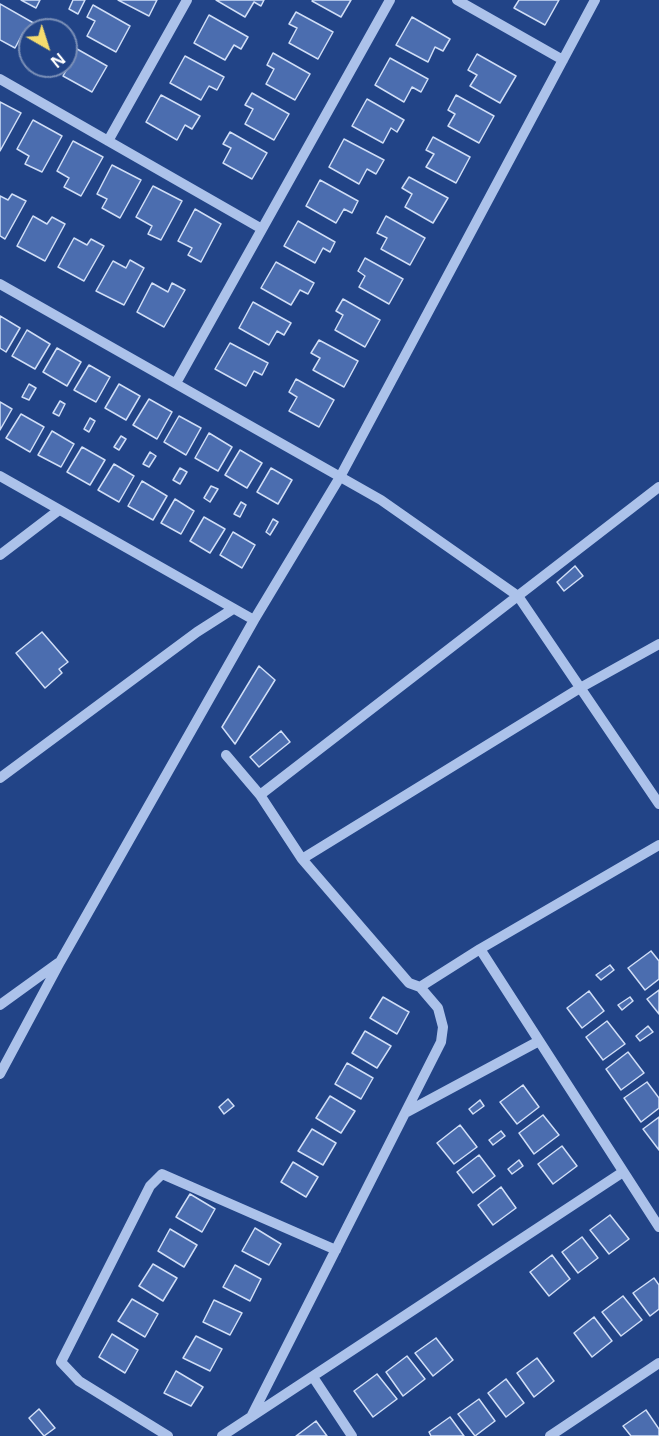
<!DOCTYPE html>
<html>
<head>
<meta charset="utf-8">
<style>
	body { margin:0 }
	#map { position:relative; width:659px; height:1436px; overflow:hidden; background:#224487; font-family:"Noto Sans",sans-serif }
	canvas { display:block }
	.north { position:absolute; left:18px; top:18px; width:60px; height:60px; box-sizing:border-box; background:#224487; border:2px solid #7a8fb7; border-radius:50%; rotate:141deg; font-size:16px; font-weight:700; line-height:24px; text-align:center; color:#fff }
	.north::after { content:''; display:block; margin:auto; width:21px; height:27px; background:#f6dc6e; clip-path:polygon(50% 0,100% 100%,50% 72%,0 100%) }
</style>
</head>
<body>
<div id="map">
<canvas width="659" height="1436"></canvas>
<div class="north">N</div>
</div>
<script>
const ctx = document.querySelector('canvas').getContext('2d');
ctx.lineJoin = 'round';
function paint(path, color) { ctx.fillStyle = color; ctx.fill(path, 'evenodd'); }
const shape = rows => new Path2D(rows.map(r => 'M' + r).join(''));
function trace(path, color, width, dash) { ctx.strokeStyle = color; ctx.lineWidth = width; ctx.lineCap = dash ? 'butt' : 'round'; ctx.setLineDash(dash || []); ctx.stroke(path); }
const building = shape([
	[21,0,40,0,36,8,21,0],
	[73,0,85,0,78,14,69,9,73,0],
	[118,0,157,0,149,16,118,0],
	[216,0,264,0,261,6,254,2,245,17,216,0],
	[313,0,351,0,341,17,312,1,313,0],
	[519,0,559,0,545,25,514,8,519,0],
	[0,4,37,25,34,30,30,30,30,37,23,33,15,48,0,40,0,4],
	[93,5,130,26,116,52,87,36,95,21,87,17,93,5],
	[296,12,333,32,318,59,289,43,297,28,289,24,296,12],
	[209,15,248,37,241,49,234,45,225,60,194,43,209,15],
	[412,17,450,39,443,51,435,47,428,62,396,45,412,17],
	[70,45,107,66,92,92,63,76,71,62,66,58,66,53,70,45],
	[273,53,310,74,295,100,266,84,274,69,267,65,273,53],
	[477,54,516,76,500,103,470,86,477,75,468,70,477,54],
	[185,56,224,77,217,90,209,86,201,100,170,83,185,56],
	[390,58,428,79,421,92,412,87,404,102,375,85,390,58],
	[252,93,289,114,274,140,245,124,253,109,245,105,252,93],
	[161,95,200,116,192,129,185,125,177,140,146,122,161,95],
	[456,95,494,116,479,143,448,126,455,114,448,110,456,95],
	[367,99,404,120,397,132,391,128,383,143,352,126,367,99],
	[0,102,21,113,0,151,0,102],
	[33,120,62,136,42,172,25,164,29,156,17,149,33,120],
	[230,132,267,153,252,179,223,163,231,148,223,144,230,132],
	[433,137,470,157,456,183,426,167,434,154,426,150,433,137],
	[344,139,384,160,376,174,367,169,359,184,329,167,344,139],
	[73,141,103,157,81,196,64,187,69,178,57,171,73,141],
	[112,165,141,180,120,218,102,208,107,199,97,194,112,165],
	[409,177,448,198,433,223,405,207,412,194,402,188,409,177],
	[320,180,358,201,352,213,344,209,336,223,306,206,320,180],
	[153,186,182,201,161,240,148,234,152,226,136,217,153,186],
	[12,194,26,201,5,239,0,236,0,196,8,200,12,194],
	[195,209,221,224,201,262,188,255,192,248,178,241,195,209],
	[33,216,47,224,52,217,65,224,45,261,17,246,33,216],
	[386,216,425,238,410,265,381,249,387,238,377,233,386,216],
	[298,221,335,242,330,252,323,248,315,263,284,246,298,221],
	[74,238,87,245,91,239,104,246,84,281,58,267,74,238],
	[365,258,403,279,389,304,359,287,365,276,358,271,365,258],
	[130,260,144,268,124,305,96,291,113,261,126,268,130,260],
	[276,262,314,283,308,294,300,290,291,305,261,288,276,262],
	[152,283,168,292,172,283,185,290,164,327,137,312,152,283],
	[343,299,380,320,365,347,335,330,343,315,336,311,343,299],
	[253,302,291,323,284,335,277,331,269,345,239,328,253,302],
	[0,316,20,328,6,352,0,348,0,316],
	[27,330,50,344,35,369,12,356,27,330],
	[319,340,358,361,344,387,313,370,320,358,311,353,319,340],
	[230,343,268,363,262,375,254,371,246,386,215,369,230,343],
	[57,348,81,362,67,386,43,372,57,348],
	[89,365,110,377,96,402,74,390,89,365],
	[296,379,334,400,319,427,289,411,297,397,289,392,296,379],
	[29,384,36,388,29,400,22,397,29,384],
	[119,384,140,396,126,420,105,408,119,384],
	[149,399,172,412,157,439,133,425,149,399],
	[60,401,65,404,59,416,53,413,60,401],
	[0,402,12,409,0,430,0,402],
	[21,414,44,427,30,452,6,438,21,414],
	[179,416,201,428,186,455,164,442,179,416],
	[90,418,95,421,89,432,84,429,90,418],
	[52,431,74,444,61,467,38,455,52,431],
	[209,433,232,447,218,471,195,458,209,433],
	[121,436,126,439,119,450,114,447,121,436],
	[82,447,105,460,90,485,67,472,82,447],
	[240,450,262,463,247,488,225,475,240,450],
	[150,452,156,456,149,467,143,464,150,452],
	[114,464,134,476,119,502,98,490,114,464],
	[180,468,187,472,180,484,173,480,180,468],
	[271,468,292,480,278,504,257,492,271,468],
	[142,481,167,496,153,520,128,506,142,481],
	[211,486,218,489,210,502,204,498,211,486],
	[175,499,194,511,181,534,161,523,175,499],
	[241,502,246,505,240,517,234,514,241,502],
	[204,517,225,529,210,553,190,541,204,517],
	[273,519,278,522,270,535,266,532,273,519],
	[233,532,255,545,242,568,220,555,233,532],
	[575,566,583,576,564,591,557,582,575,566],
	[42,632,68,662,59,669,62,673,45,688,16,653,42,632],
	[259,666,275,680,235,744,222,727,259,666],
	[281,731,290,742,259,767,250,757,281,731],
	[651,951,659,961,659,979,645,990,628,968,651,951],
	[610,965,614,970,601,980,596,975,610,965],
	[659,990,659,1014,647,999,659,990],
	[589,991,604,1011,582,1028,567,1008,589,991],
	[383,997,409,1012,397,1034,370,1018,383,997],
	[630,997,633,1001,622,1010,618,1005,630,997],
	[607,1021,625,1044,603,1060,586,1037,607,1021],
	[648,1026,653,1032,640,1041,636,1036,648,1026],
	[365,1031,391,1046,377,1068,352,1053,365,1031],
	[628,1052,644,1073,621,1090,606,1069,628,1052],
	[347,1063,373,1078,361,1099,335,1084,347,1063],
	[647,1082,659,1098,659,1108,641,1122,624,1098,647,1082],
	[523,1085,539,1107,517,1124,500,1102,523,1085],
	[330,1096,355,1111,341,1133,316,1118,330,1096],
	[228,1099,234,1106,224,1114,219,1107,228,1099],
	[480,1100,484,1106,473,1114,469,1109,480,1100],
	[543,1115,559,1135,534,1154,519,1133,543,1115],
	[659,1117,659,1150,643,1129,659,1117],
	[460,1125,477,1147,454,1164,437,1143,460,1125],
	[312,1129,336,1143,323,1165,298,1151,312,1129],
	[501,1131,505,1136,493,1145,489,1140,501,1131],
	[562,1146,577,1166,553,1184,538,1164,562,1146],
	[479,1155,495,1176,473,1193,457,1172,479,1155],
	[519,1160,523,1166,512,1174,508,1169,519,1160],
	[293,1162,318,1177,306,1197,281,1182,293,1162],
	[501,1187,516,1208,493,1225,478,1205,501,1187],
	[190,1194,215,1209,202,1232,176,1217,190,1194],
	[610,1215,629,1239,609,1254,590,1230,610,1215],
	[255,1228,281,1244,269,1265,242,1251,255,1228],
	[170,1229,197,1245,184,1267,158,1251,170,1229],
	[582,1237,598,1258,578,1273,562,1252,582,1237],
	[552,1255,570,1279,549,1296,530,1272,552,1255],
	[153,1264,177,1278,163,1301,139,1286,153,1264],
	[235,1265,261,1279,250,1301,223,1287,235,1265],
	[654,1278,659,1285,659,1309,650,1316,633,1293,654,1278],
	[623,1296,642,1320,621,1336,602,1312,623,1296],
	[132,1299,158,1314,145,1337,118,1321,132,1299],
	[214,1300,242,1313,230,1335,203,1322,214,1300],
	[594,1317,612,1341,592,1357,574,1333,594,1317],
	[112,1334,138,1350,125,1373,99,1357,112,1334],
	[196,1336,222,1349,210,1371,183,1358,196,1336],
	[436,1338,453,1360,433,1376,415,1353,436,1338],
	[407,1356,425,1379,403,1396,386,1372,407,1356],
	[537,1358,554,1381,534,1397,517,1373,537,1358],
	[176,1371,203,1387,191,1406,164,1393,176,1371],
	[377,1374,397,1399,373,1417,354,1391,377,1374],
	[506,1379,524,1403,506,1417,488,1393,506,1379],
	[479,1399,495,1421,475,1436,458,1414,479,1399],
	[39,1409,55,1428,44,1436,29,1418,39,1409],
	[646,1410,659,1429,659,1436,631,1436,623,1426,646,1410],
	[450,1417,464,1436,431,1436,429,1432,450,1417],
	[316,1421,327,1436,296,1436,316,1421]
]);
paint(building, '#4b6daf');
trace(building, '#d0def7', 1.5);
trace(shape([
	[457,0,563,60],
	[0,79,262,229],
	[108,141,187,0],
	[0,284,381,500,518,596,659,804],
	[176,383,390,0],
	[0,476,254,620],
	[0,555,59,510],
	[226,755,260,795,302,859,409,983,420,987,480,949,659,845],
	[0,778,197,632,233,609],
	[260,795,659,487],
	[302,859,580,688,659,644],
	[480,949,659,1227],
	[0,1005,58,963],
	[0,1074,60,962,254,620,340,477,595,0],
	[405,1113,539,1041],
	[313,1377,352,1436],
	[251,1417,441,1042,443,1027,438,1008,420,987],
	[168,1436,79,1381,61,1362,150,1186,162,1174,336,1250],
	[222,1436,623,1172],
	[550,1436,659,1363]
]), '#acc2ea', 10);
</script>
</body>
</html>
